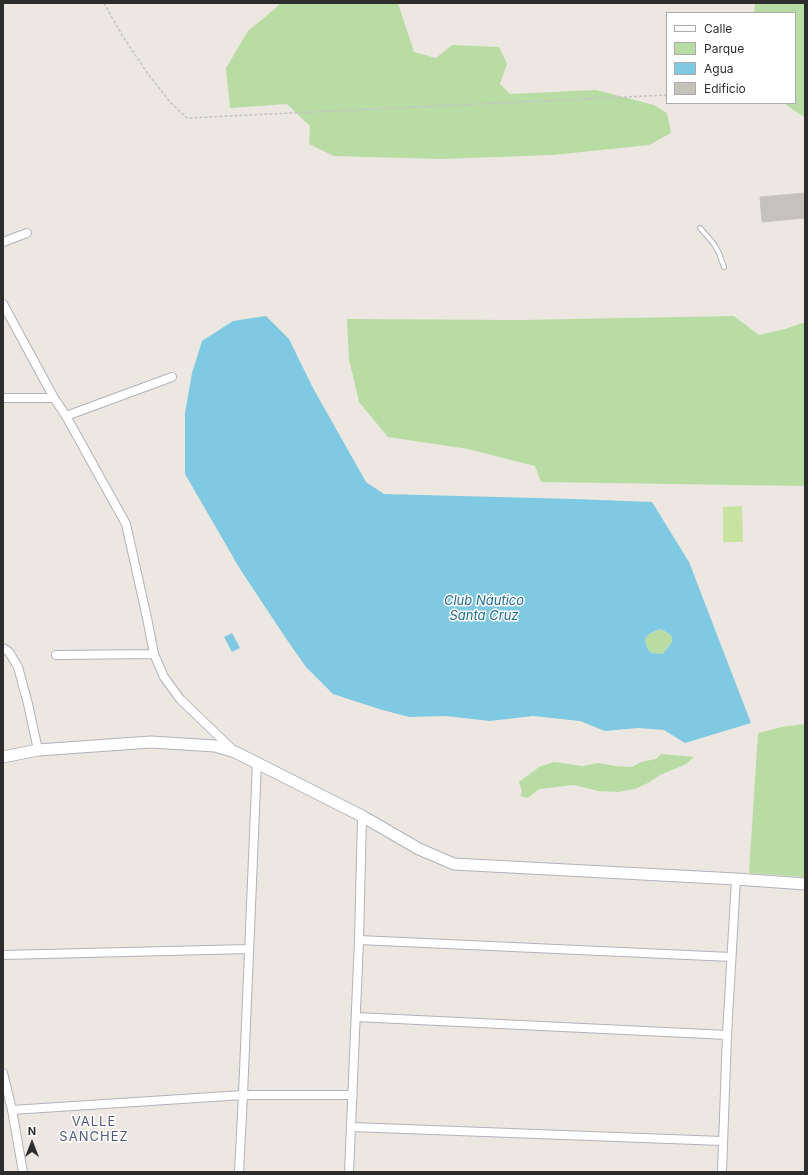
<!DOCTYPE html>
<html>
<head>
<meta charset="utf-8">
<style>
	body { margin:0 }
	#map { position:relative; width:808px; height:1175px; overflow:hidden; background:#ece7e1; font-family:Inter,sans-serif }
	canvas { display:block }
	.frame { position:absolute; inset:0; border:4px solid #2d2d2d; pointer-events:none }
	.legend { position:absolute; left:666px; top:12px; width:130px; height:92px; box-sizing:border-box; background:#fff; border:1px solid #ababab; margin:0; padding:5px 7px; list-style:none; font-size:12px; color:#2d2d2d }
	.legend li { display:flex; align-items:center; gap:8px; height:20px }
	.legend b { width:20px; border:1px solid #ababab }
	.north { position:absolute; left:12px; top:1123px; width:40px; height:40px; -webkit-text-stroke:3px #fff; paint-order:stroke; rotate:0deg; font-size:11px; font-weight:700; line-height:16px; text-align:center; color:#2d2d2d }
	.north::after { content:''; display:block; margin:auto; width:14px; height:18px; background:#2d2d2d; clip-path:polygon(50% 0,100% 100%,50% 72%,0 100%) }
</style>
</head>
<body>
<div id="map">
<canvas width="808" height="1175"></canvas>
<div class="frame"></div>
<ul class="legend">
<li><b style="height:5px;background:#fff"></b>Calle</li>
<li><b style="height:11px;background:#b8dca4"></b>Parque</li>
<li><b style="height:11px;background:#80c9e2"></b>Agua</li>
<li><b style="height:11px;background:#c5c2bc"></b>Edificio</li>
</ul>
<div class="north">N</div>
</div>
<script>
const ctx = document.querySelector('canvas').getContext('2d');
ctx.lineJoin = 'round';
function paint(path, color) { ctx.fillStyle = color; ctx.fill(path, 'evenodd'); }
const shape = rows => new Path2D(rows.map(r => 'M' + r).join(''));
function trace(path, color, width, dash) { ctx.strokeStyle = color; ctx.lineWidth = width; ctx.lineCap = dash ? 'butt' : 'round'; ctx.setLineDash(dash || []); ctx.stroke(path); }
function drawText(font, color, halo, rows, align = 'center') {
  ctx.font = font + ' Inter,sans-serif'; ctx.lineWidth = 3; ctx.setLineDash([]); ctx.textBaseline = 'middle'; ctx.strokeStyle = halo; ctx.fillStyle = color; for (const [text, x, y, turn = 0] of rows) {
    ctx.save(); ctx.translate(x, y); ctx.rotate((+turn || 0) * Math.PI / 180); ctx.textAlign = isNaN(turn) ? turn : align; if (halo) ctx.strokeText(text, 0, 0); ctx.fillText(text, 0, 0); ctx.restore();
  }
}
paint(shape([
	[280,3,398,3,414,52,436,58,452,45,499,47,507,64,500,84,510,94,596,90,654,105,667,113,671,133,649,145,553,155,441,159,334,156,309,144,310,126,287,104,230,108,226,68,248,31,277,7],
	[755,3,805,3,805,117,795,111,784,103,795,103,795,13,754,13],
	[734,316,759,335,785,329,805,322,805,486,541,482,535,466,468,449,388,437,359,402,349,359,347,319,519,320],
	[660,629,668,633,672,637,672,642,663,654,651,653,647,648,645,639,649,634],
	[805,724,805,877,749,873,758,733,782,727],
	[661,754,694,757,686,764,660,775,648,783,635,789,618,792,598,791,574,785,539,789,528,798,520,796,522,791,519,782,539,767,554,762,583,766,598,763,615,766,632,767,641,762,656,759]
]), '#b8dca4');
paint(shape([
	[742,506,743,542,723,542,723,507]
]), '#c7e2a1');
paint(shape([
	[266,316,289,339,313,388,366,482,384,494,574,499,652,502,689,562,751,723,685,743,664,730,638,728,605,731,580,721,533,716,490,721,445,716,409,717,379,709,333,694,306,667,285,637,240,569,185,474,185,413,192,373,202,341,233,321],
	[660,629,668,633,672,637,672,642,663,654,651,653,647,648,645,639,649,634],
	[232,633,240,648,232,652,224,637]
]), '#80c9e2');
const building = shape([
	[805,193,805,218,762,222,760,197,805,193]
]);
paint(building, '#c5c2bc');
trace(building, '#c8c3ba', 1);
const lane = shape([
	[700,228,714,244,719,253,724,267]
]);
const street = shape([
	[3,242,27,233],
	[3,304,54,398,66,416,126,524,147,618,154,654,164,677,180,699,233,750],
	[3,398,54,398],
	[66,416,172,377],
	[3,648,9,652,18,667,28,704,38,750],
	[56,655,154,654],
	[359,940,731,957],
	[3,955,249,949],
	[356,1017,727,1035],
	[3,1073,12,1110,23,1172],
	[12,1110,243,1095,353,1095],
	[352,1127,722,1141],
	[239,1172,243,1095,257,763],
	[349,1172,359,940,362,816],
	[722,1172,727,1035,736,879]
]);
const secondary = shape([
	[3,757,38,750,151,742,215,746,235,752,362,816,419,849,454,864,736,879,805,884]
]);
trace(lane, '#b1b3bb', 6);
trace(street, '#b1b3bb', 10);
trace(secondary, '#b1b3bb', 13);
trace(shape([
	[104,3,122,35,148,74,171,103,187,118,667,95]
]), '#c4c4c4', 1.5, [3, 2]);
trace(lane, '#fff', 4);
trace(street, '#fff', 8);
trace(secondary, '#fff', 11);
drawText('italic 13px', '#1d6a90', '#fff', [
	["Club Náutico",484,601],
	["Santa Cruz",484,616]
]);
ctx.letterSpacing = '1px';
drawText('13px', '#515979', '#fff', [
	["VALLE",94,1122],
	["SANCHEZ",94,1137]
]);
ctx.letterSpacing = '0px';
</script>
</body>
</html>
